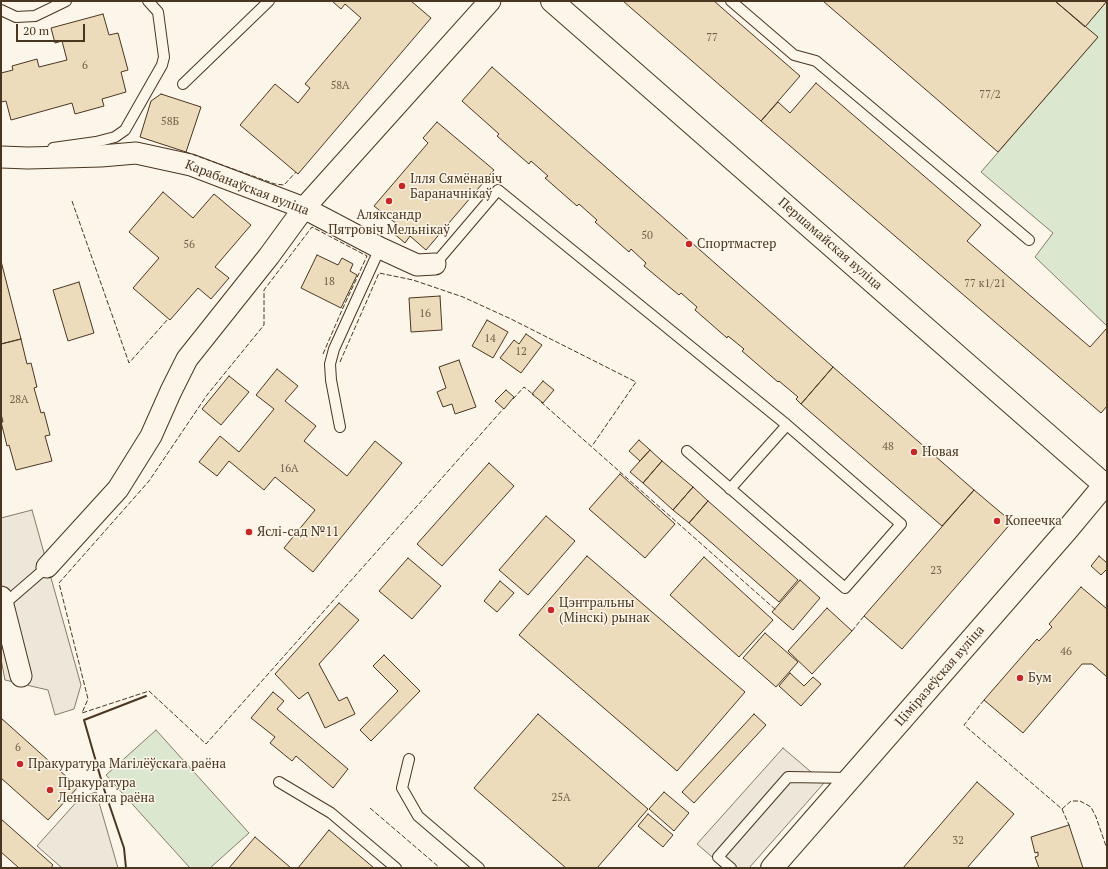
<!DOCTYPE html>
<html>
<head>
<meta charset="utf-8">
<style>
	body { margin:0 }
	#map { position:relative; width:1108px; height:869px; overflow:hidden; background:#fbf6e9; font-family:"PT Serif",serif }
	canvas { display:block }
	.frame { position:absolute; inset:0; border:2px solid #4a3520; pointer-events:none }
	.scale { position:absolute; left:16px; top:24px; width:69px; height:18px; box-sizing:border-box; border:2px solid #4a3520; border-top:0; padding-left:5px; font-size:12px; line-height:14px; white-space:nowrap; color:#4a3520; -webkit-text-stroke:3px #fbf6e9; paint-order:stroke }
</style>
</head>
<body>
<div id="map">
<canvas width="1108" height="869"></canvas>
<div class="frame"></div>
<div class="scale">20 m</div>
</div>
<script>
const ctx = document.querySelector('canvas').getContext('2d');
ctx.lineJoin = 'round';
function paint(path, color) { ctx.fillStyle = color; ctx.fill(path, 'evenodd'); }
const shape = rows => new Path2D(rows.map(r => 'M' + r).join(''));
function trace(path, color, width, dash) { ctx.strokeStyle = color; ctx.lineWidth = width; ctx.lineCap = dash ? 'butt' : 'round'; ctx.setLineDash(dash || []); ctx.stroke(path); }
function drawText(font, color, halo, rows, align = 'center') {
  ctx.font = font + ' "PT Serif",serif'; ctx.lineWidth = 3; ctx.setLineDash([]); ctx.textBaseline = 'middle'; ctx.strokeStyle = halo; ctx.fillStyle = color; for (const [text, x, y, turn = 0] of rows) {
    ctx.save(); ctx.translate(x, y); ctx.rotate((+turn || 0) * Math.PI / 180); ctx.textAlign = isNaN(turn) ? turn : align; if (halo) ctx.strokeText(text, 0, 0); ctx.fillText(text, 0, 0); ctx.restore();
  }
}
const green = shape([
	[1107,1,1107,326,1035,257,1053,233,981,172,1098,37,1085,27,1107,1],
	[156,730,249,833,210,868,190,868,106,775,156,730]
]);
paint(green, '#dce7d0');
trace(green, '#887966', 1);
const parking = shape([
	[32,510,81,685,74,709,55,715,48,690,5,680,1,659,1,518,32,510],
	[783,748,824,783,749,868,725,868,697,844,783,748],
	[96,792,118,868,62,868,37,846,80,798,96,792]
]);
paint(parking, '#ede7d9');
trace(parking, '#887966', 1);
const building = shape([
	[332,1,411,1,431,18,298,174,240,125,275,84,298,103,310,88,305,84,361,18,345,4,341,9,332,1],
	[623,1,714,1,800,76,761,121,623,1],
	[823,1,1055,1,1098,37,998,152,823,1],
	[1055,1,1107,1,1085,27,1055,1],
	[103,14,109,35,118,33,128,70,121,72,126,92,102,99,104,106,75,114,72,103,11,120,6,101,1,102,1,73,13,70,12,66,37,59,39,67,67,60,62,41,55,43,51,28,103,14],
	[492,67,833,367,801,404,796,399,798,397,779,381,778,382,742,351,744,349,728,336,727,338,695,310,697,307,681,293,679,295,644,266,646,263,631,249,629,252,595,222,597,220,579,204,577,206,545,178,548,176,531,161,529,164,497,136,499,134,462,101,492,67],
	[816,83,981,225,967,241,1090,347,1107,328,1107,406,1101,413,761,121,778,102,790,113,816,83],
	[161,94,201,107,186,152,140,137,151,101,161,94],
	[437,122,494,170,426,250,410,236,405,243,392,232,398,225,374,206,428,143,423,138,437,122],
	[163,192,193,218,214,194,251,225,215,267,229,278,211,299,198,288,170,320,133,288,159,258,129,232,163,192],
	[317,255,338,265,342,258,353,264,350,271,357,275,341,308,301,288,317,255],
	[1,261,21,339,1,344,1,261],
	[79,282,94,333,68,341,53,290,79,282],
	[440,296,442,330,411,332,409,298,440,296],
	[487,320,508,332,493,358,472,346,487,320],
	[526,334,542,345,521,373,500,358,514,340,519,344,526,334],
	[21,339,27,364,31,363,37,387,34,388,41,413,44,412,50,435,45,436,52,461,16,470,9,445,7,446,1,422,3,422,1,414,1,344,21,339],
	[459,360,476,407,455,414,452,404,443,407,437,392,446,388,439,367,459,360],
	[833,367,974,490,942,526,801,404,833,367],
	[277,369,298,386,285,401,316,426,304,441,347,476,375,441,402,463,313,572,284,548,315,510,275,477,264,490,229,461,217,476,199,462,220,436,239,452,274,409,256,395,277,369],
	[229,376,249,392,221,425,202,409,229,376],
	[543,381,554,390,543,403,532,394,543,381],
	[506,390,514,397,504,409,495,401,506,390],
	[639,440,650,450,640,461,629,451,639,440],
	[650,450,662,461,643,483,630,472,650,450],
	[662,461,693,487,673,510,643,483,662,461],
	[489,463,514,486,442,566,417,544,489,463],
	[620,474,675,524,645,558,589,509,620,474],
	[693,487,708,501,689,523,673,510,693,487],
	[974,490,1012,522,902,649,864,616,974,490],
	[708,501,798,580,779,602,689,523,708,501],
	[546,516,575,541,528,595,499,570,546,516],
	[587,556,745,692,677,771,519,635,587,556],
	[1099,556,1107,563,1107,569,1101,575,1091,566,1099,556],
	[704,557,773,620,739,657,670,595,704,557],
	[408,558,441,586,412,619,379,591,408,558],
	[800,580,820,598,793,630,772,612,800,580],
	[500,581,514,593,497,612,484,601,500,581],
	[1081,587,1107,609,1107,677,1092,664,1082,664,1023,733,984,700,1037,639,1039,641,1052,627,1049,624,1081,587],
	[339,603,359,620,319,664,339,701,347,697,355,714,325,728,308,692,299,699,275,674,339,603],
	[827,608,852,631,812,674,788,651,827,608],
	[765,633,798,662,776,687,743,658,765,633],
	[384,655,420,691,371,741,360,730,398,691,373,666,384,655],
	[790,673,804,686,813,677,821,684,801,706,779,686,790,673],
	[273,692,284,701,277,709,348,769,333,788,296,756,292,761,270,743,275,737,251,718,273,692],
	[538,714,648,809,597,868,566,868,474,788,538,714],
	[754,714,766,725,694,803,682,792,754,714],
	[1,718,78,787,48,820,1,778,1,718],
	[977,782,1014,814,967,868,903,868,977,782],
	[664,792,689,813,674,831,649,809,664,792],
	[648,814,673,835,663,847,638,826,648,814],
	[1,819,53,865,51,868,19,868,1,852,1,819],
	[1069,825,1083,868,1039,868,1035,857,1038,856,1038,852,1035,853,1031,837,1069,825],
	[329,830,374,868,298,868,329,830],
	[255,837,291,868,229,868,255,837]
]);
paint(building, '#ecdcbc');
trace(building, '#4a3520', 1);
const lane = shape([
	[731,1,794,55,816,61,1029,240],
	[1,10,16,17,35,16,66,1],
	[183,84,269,1],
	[53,148,96,142,115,137,125,130,162,65,164,57,158,12,148,1],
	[435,264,498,190,787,425,901,524,845,588,687,451],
	[340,427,331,380,330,364,334,349,380,248],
	[730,489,787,425],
	[3,605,47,567],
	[409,759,402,788,418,816,479,868],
	[279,782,331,813,396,868],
	[731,868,718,857,788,777,849,778]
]);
const street = shape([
	[1,157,28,158,101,156,136,153,191,165,304,208,380,248,417,265,435,264],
	[47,567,118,489,151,436,171,391,187,359,269,256,304,208,490,1],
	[1,597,21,676]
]);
const secondary = shape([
	[772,868,1067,530,1107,482]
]);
const primary = shape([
	[552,1,1107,487]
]);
trace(lane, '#4a3520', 12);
trace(street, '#4a3520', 23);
trace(secondary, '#4a3520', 24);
trace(primary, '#4a3520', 24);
trace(lane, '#fbf6e9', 10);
trace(street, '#fbf6e9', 21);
trace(secondary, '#fbf6e9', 22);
trace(primary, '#fbf6e9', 22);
trace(shape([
	[186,152,275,184,284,185,296,172],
	[72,201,129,363,168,319],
	[323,354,342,310,367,256,312,227,264,290,264,325,207,395,149,481,59,583,88,699,82,713,149,691,206,744,504,408],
	[340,362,379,273,413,280,463,297,511,319,636,382,592,446],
	[513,399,524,387,534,395],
	[541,402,776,610],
	[852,631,864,616],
	[984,700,964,725,1062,809,1069,825],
	[370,808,440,868],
	[1062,809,1071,801,1080,801,1091,807,1096,817,1107,849]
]), '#4a3520', 1, [5, 2]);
trace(shape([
	[126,868,124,848,103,786,84,720,146,696]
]), '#4a3520', 2);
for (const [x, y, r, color] of [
	[402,186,4,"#c62828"],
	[389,201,4,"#c62828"],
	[689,244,4,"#c62828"],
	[914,452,4,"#c62828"],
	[997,521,4,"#c62828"],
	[249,532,4,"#c62828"],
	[551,610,4,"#c62828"],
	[1020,678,4,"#c62828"],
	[20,764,4,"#c62828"],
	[50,790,4,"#c62828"]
]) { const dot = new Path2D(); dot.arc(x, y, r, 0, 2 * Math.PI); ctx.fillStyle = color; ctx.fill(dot); trace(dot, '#fbf6e9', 1.5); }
drawText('11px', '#725f47', null, [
	["77",712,38],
	["6",85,66],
	["58А",340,86],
	["77/2",990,95],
	["58Б",170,122],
	["50",647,236],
	["56",189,245],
	["18",329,282],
	["77 к1/21",985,284],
	["16",425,314],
	["14",490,339],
	["12",521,352],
	["28А",19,400],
	["48",888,447],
	["16А",289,469],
	["23",936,571],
	["46",1066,652],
	["6",18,748],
	["25А",561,798],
	["32",958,841]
]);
drawText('13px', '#4a3520', '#fbf6e9', [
	["Ілля Сямёнавіч",410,179],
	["Бараначнікаў",410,194],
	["Аляксандр",389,215,"center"],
	["Пятровіч Мельнікаў",389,230,"center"],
	["Спортмастер",697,244],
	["Новая",922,452],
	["Копеечка",1005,521],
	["Яслі-сад №11",257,532],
	["Цэнтральны",559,603],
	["(Мінскі) рынак",559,618],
	["Бум",1028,678],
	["Пракуратура Магілёўскага раёна",28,764],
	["Пракуратура",58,783],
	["Леніскага раёна",58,798]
], 'left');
drawText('13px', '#4a3520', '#fbf6e9', [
	["Карабанаўская вуліца",247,188,21],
	["Першамайская вуліца",830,244,41],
	["Ціміразеўская вуліца",940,676,-49]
]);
</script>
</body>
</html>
